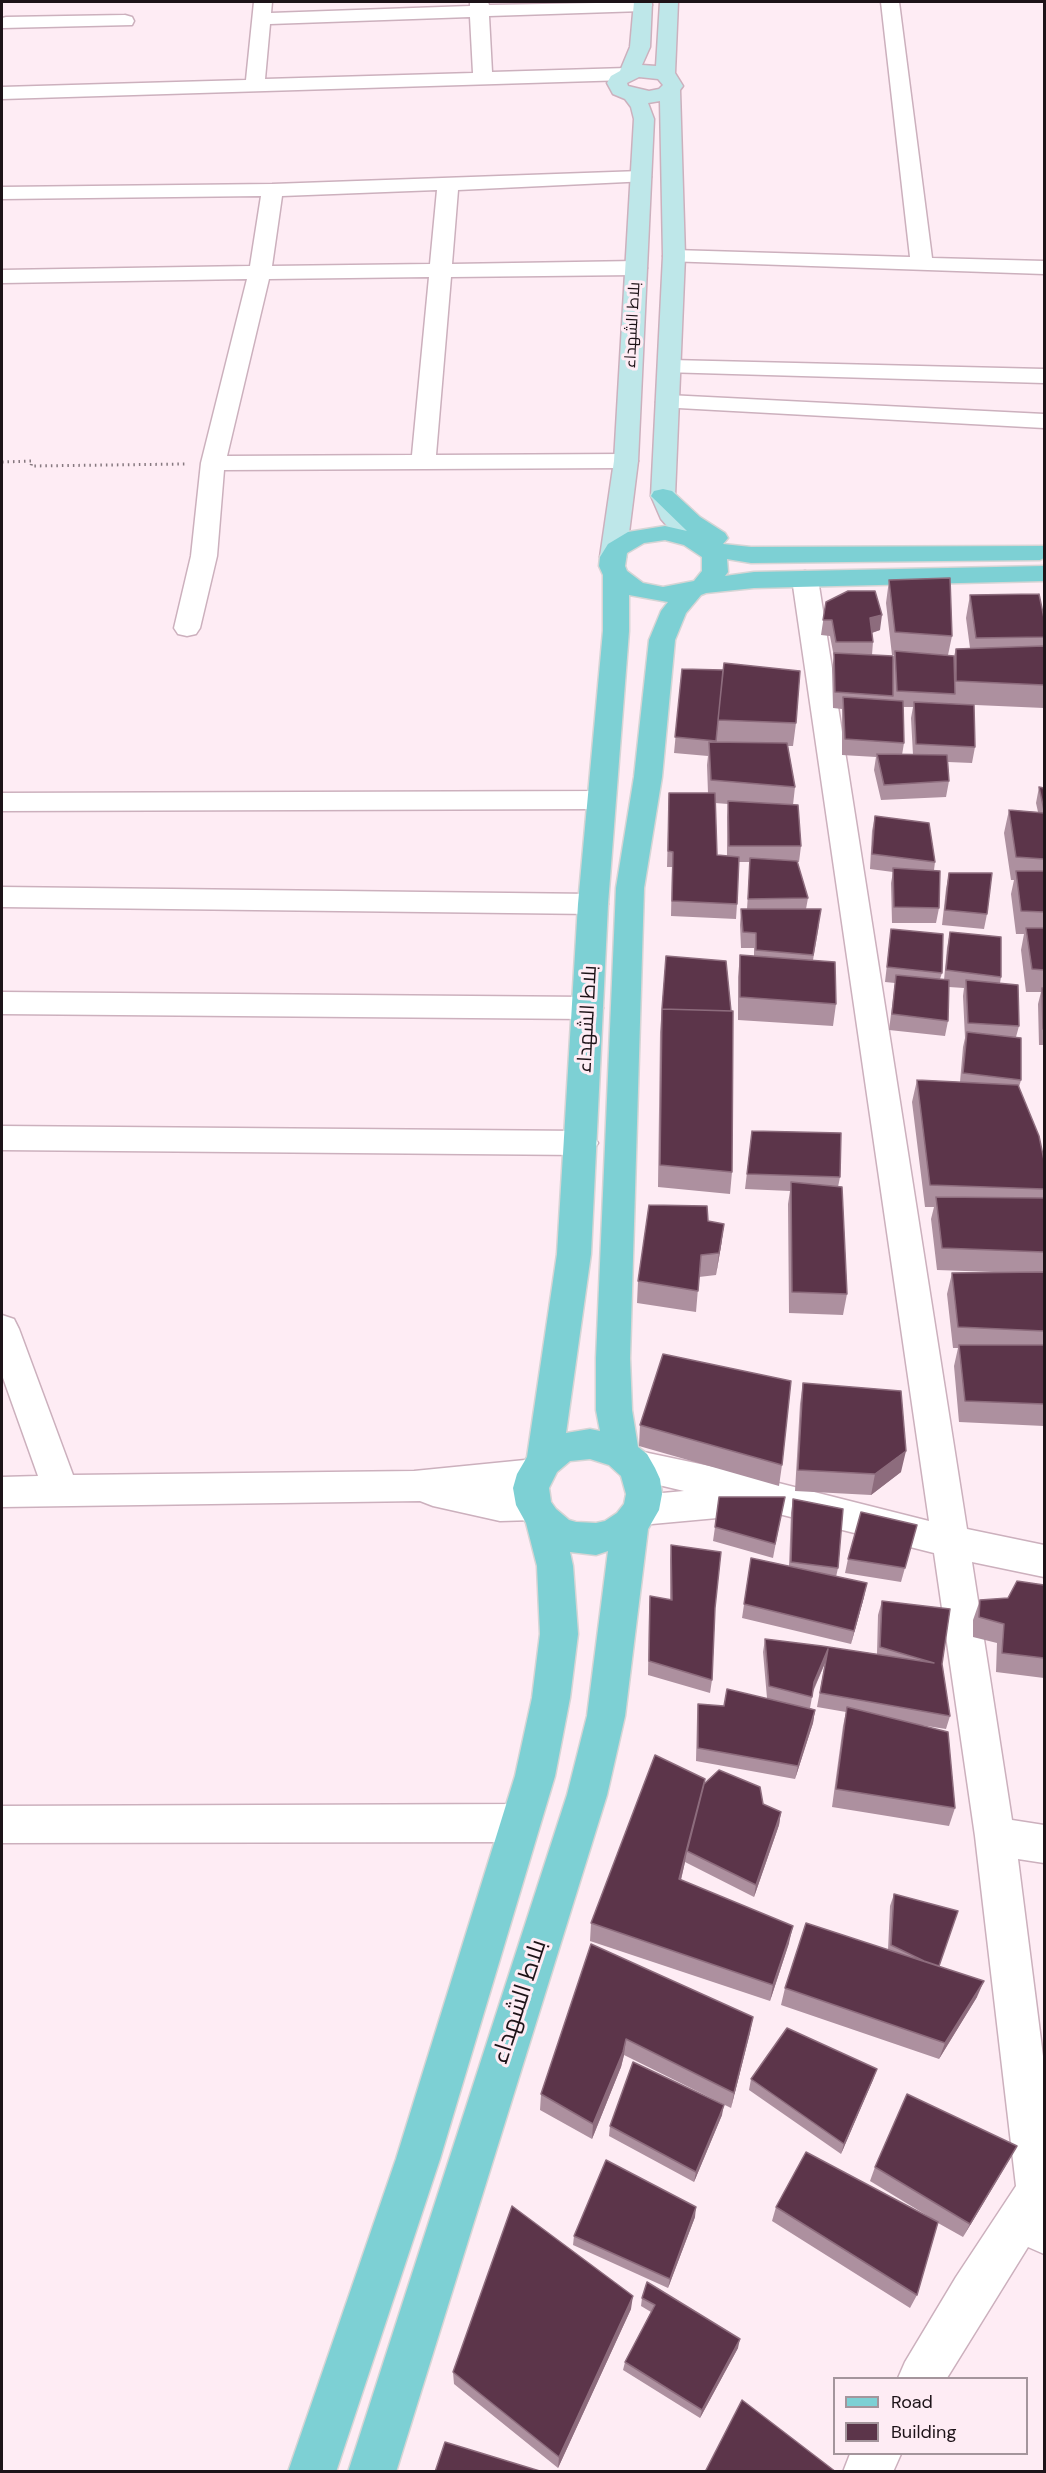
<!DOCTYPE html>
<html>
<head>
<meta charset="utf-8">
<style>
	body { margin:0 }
	#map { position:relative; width:1046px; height:2473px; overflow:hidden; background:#feecf4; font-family:"DM Sans",sans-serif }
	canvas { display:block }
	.frame { position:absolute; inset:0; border:3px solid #1d1318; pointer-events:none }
	.legend { position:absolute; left:833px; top:2377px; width:195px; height:78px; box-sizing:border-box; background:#feecf4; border:2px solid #a4959c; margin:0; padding:8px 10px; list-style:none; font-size:18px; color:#1d1318 }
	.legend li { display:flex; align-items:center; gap:12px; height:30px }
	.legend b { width:30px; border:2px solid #a4959c }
</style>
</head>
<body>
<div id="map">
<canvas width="1046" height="2473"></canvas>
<div class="frame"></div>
<ul class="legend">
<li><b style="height:8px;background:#7dd0d4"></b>Road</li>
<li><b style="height:16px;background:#5c354a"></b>Building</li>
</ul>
</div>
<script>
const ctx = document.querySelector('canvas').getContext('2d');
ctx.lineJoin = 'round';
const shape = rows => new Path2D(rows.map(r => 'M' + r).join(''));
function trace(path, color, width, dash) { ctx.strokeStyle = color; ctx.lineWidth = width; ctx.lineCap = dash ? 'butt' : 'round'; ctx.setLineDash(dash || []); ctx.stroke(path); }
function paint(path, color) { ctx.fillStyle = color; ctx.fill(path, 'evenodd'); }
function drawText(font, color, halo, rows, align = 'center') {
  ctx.font = font + ' "DM Sans",Cairo,sans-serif'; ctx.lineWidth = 6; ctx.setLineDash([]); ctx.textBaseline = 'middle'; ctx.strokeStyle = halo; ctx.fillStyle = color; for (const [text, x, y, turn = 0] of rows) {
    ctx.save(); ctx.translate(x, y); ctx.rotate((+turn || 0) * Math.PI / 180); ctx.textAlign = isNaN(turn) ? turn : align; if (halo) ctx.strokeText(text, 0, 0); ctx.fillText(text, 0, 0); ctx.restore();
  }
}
const minor = shape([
	[254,2,272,2,271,13,470,6,470,2,488,2,489,5,650,2,652,5,650,9,643,11,489,16,492,72,627,68,634,70,637,74,634,78,627,80,2,99,2,87,246,80,254,2],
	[470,17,473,73,265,79,270,24,470,17],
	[881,2,899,2,932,258,1044,261,1044,274,666,261,663,256,666,251,674,250,910,257,881,2],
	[125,15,132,17,134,21,132,25,2,28,2,18,6,17,125,15],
	[641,171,648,173,651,177,648,181,458,190,452,264,636,261,644,263,647,268,644,273,636,275,451,277,436,455,626,454,634,456,638,461,634,466,626,468,224,470,217,556,200,628,196,634,187,636,178,634,174,628,191,556,201,463,247,279,2,283,2,270,250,266,261,196,2,199,2,187,272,184,641,171],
	[437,190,430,264,272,266,282,196,437,190],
	[429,277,412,455,227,456,269,279,429,277],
	[671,360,1044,369,1044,383,663,372,660,367,663,362,671,360],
	[668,395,1044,414,1044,428,660,407,656,402,660,397,668,395],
	[805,571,814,574,818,579,967,1529,1044,1545,1044,1577,972,1562,1012,1820,1044,1825,1044,1863,1018,1859,1044,2064,1044,2254,1028,2247,947,2378,898,2378,905,2362,956,2277,1016,2186,975,1836,934,1553,763,1510,750,1515,641,1525,628,1521,623,1510,628,1499,641,1495,684,1491,621,1476,616,1465,621,1454,634,1450,719,1468,929,1521,792,579,796,574,805,571],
	[601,791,611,794,615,800,611,806,601,809,2,811,2,793,601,791],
	[2,887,593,894,603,897,608,904,603,911,593,914,2,907,2,887],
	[2,992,588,997,599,1000,603,1008,599,1016,588,1019,2,1014,2,992],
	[2,1126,582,1131,593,1135,598,1143,593,1151,582,1155,2,1150,2,1126],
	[2,1315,14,1319,19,1329,73,1475,414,1471,535,1459,548,1463,553,1474,548,1485,527,1490,547,1494,552,1505,547,1516,534,1520,500,1521,433,1506,420,1501,2,1507,2,1477,38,1476,2,1375,2,1315],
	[519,1804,533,1810,539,1823,533,1836,519,1842,2,1843,2,1806,519,1804],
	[850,2454,901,2454,893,2472,843,2472,850,2454]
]);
const secondary = shape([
	[634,2,652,2,650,47,642,65,656,66,660,2,678,2,675,73,683,86,680,90,685,256,675,496,684,516,704,539,701,544,692,546,683,544,661,519,651,496,663,256,660,101,648,103,654,119,638,461,626,557,622,562,613,565,604,562,600,557,614,461,634,119,631,107,625,99,613,94,607,83,611,76,620,71,630,47,634,2],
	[639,77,658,79,663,85,659,89,649,91,628,86,627,83,639,77]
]);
const primary = shape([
	[663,489,672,491,700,517,725,533,728,538,723,544,751,547,1044,546,1044,558,1040,560,751,563,727,559,728,572,725,576,754,572,1044,566,1044,581,754,588,706,593,701,595,686,613,675,640,662,777,644,888,630,1358,632,1410,638,1447,647,1454,655,1468,660,1479,662,1494,659,1510,648,1529,625,1716,607,1795,396,2472,348,2472,567,1795,587,1716,608,1551,596,1555,570,1552,573,1566,578,1634,570,1698,555,1776,440,2159,336,2472,288,2472,396,2159,515,1776,532,1698,540,1634,537,1566,526,1523,516,1505,513,1488,517,1474,527,1457,557,1254,578,904,603,631,603,575,599,566,600,557,608,544,628,532,665,526,687,531,651,496,654,491,663,489],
	[665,540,684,545,702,557,702,571,694,581,663,587,643,583,627,571,625,566,627,553,644,543,665,540],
	[629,595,668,602,661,611,649,640,634,777,616,888,596,1358,596,1410,600,1431,590,1429,566,1433,591,1254,608,904,629,631,629,595],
	[590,1459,609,1465,621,1476,626,1494,624,1504,617,1513,605,1521,596,1523,576,1522,569,1520,556,1509,551,1502,549,1488,557,1472,570,1461,590,1459]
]);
trace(minor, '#ccb0bd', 3);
trace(secondary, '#ccb0bd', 3);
trace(primary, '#d6d5d5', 3);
trace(shape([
	[2,462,32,461,31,466,185,464]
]), '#86787f', 3, [1.5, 4]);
paint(minor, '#fff');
paint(secondary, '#bee7e9');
paint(primary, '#7dd0d4');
paint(shape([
	[889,580,952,636,948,655,954,656,956,649,970,648,966,618,970,595,1044,618,1044,708,953,704,975,747,972,763,948,762,949,781,946,797,881,800,874,770,876,757,842,755,842,709,833,708,832,668,834,657,830,636,821,635,826,602,880,630,872,633,873,642,872,655,893,660,894,655,892,655,886,603],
	[903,707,913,707,911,718,913,755,902,755,904,743],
	[682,669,796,723,793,746,788,746,795,787,793,805,801,846,799,862,797,862,808,898,806,909,819,925,813,960,836,1004,833,1026,738,1020,738,977,740,955,754,956,754,948,741,948,740,925,741,909,747,909,750,862,738,862,737,904,736,919,671,916,672,867,667,867,669,793,708,793,707,765,708,756,674,753],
	[715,803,728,804,727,817,727,856,717,855],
	[1039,787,1044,788,1044,1045,1039,1045,1038,1004,1041,992,1026,992,1021,950,1024,934,1016,934,1011,894,1014,880,1011,880,1004,833,1009,810,1038,812,1036,803],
	[875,816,935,862,934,870,939,908,936,923,892,923,891,883,893,872,870,869,872,831],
	[949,873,987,914,984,929,942,925,946,889],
	[891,929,942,973,940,979,944,980,947,948,950,932,1001,977,1000,983,1019,1026,1016,1037,1021,1080,1019,1087,1044,1160,1044,1426,959,1422,954,1366,958,1348,953,1348,947,1294,952,1273,993,1272,937,1270,931,1219,934,1207,925,1207,912,1102,917,1080,960,1082,963,1047,965,1038,963,996,964,988,949,987,948,1021,945,1036,889,1030,895,983,885,982],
	[666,956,732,1172,730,1194,658,1187,660,1032],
	[752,1131,840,1177,838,1187,847,1294,843,1315,789,1313,788,1204,790,1191,745,1189],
	[708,1221,724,1224,721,1246,716,1275,699,1277,696,1312,637,1303,638,1281],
	[803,1383,901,1472,871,1495,795,1491,800,1404],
	[640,1425,782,1465,779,1486,639,1446],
	[793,1499,838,1568,836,1577,864,1597,851,1644,742,1618,751,1558,789,1566,791,1513],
	[782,1511,773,1558,713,1541,715,1527],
	[917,1525,901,1582,845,1573,848,1559],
	[671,1545,715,1608,712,1680,710,1693,648,1675,649,1610,650,1596,670,1600,670,1559],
	[1044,1585,1044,1678,996,1672,997,1643,973,1637,973,1620,980,1600,1008,1598],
	[882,1601,942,1664,950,1716,946,1729,914,1724,955,1808,949,1826,832,1807,843,1726,846,1712,817,1707,825,1663,813,1692,810,1708,815,1710,813,1723,795,1779,696,1761,697,1717,698,1704,724,1706,767,1698,763,1652,765,1639,877,1654,878,1615],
	[704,1784,763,1804,781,1812,779,1825,754,1897,685,1862,681,1880,789,1943,770,2001,590,1941,591,1923],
	[894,1894,939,1966,977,1997,939,2059,781,2005,785,1988,888,1950,890,1906],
	[591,1944,753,2017,731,2108,624,2055,621,2067,592,2139,540,2110,541,2094],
	[877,2069,841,2154,749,2090,751,2079],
	[722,2115,694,2182,609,2136,610,2126],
	[1017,2146,1009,2160,963,2237,938,2223,917,2295,910,2308,772,2221,776,2207,931,2218,870,2181,875,2167],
	[695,2217,668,2288,573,2245,574,2236],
	[642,2298,738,2348,700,2418,623,2370,625,2362,651,2312,641,2306],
	[631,2309,558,2468,454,2384,453,2372]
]), '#ad909f');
paint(shape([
	[882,615,880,630,868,634,870,618],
	[724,1224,721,1246,716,1275,719,1253],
	[906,1451,901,1472,871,1495,875,1474],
	[867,1583,864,1597,851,1644,854,1631],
	[828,1649,825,1663,811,1695,814,1682],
	[815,1710,813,1723,795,1779,798,1766],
	[705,1779,702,1797,687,1851,685,1862,677,1896,679,1879],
	[781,1812,779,1825,754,1897,756,1885],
	[793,1926,789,1943,770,2001,773,1985],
	[984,1981,977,1997,939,2059,945,2043],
	[753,2017,750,2033,731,2108,734,2093],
	[626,2039,624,2055,621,2067,592,2139,593,2124],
	[877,2069,873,2080,841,2154,844,2144],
	[724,2105,722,2115,694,2182,696,2172],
	[1017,2146,1009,2160,963,2237,970,2224],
	[696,2207,695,2217,668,2288,670,2279],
	[633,2296,631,2309,558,2468,559,2457],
	[740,2339,738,2348,700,2418,702,2410]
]), '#8d6c7d');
const building = shape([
	[950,578,952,636,895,632,889,580,950,578],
	[848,591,875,591,882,615,870,618,873,642,836,642,832,620,823,620,826,602,848,591],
	[1039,594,1044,618,1044,637,976,638,970,595,1039,594],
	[1044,646,1044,685,956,681,956,649,1044,646],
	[895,651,954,656,955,694,897,691,895,651],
	[834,653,893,656,893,696,835,692,834,653],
	[724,663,800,671,796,723,718,720,724,663],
	[682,669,723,670,716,741,675,737,682,669],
	[843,697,903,701,904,743,845,739,843,697],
	[914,702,974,705,975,747,916,744,914,702],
	[709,742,787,743,795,787,711,780,709,742],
	[877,754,947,755,949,781,884,785,877,754],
	[1039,787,1044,788,1044,810,1039,787],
	[669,793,715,793,717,855,739,857,737,904,672,901,673,852,668,851,669,793],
	[728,801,798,805,801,846,729,846,728,801],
	[1009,810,1044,813,1044,859,1016,857,1009,810],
	[875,816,929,823,935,862,872,854,875,816],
	[750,858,797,861,808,898,748,899,750,858],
	[893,868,940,871,939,908,894,907,893,868],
	[1016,871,1044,871,1044,912,1021,911,1016,871],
	[949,873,992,873,987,914,945,910,949,873],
	[741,909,821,909,813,955,756,950,756,933,743,932,741,909],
	[1026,928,1044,928,1044,970,1032,969,1026,928],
	[891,929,943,934,942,973,887,967,891,929],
	[950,932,1001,937,1001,977,946,970,950,932],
	[740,955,835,962,836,1004,740,997,740,955],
	[666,956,726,961,731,1011,662,1009,666,956],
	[896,975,949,980,948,1021,892,1014,896,975],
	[966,980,1018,985,1019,1026,968,1023,966,980],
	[1042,988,1044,988,1044,1029,1043,1029,1042,988],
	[662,1009,733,1011,732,1172,660,1165,662,1009],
	[967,1032,1021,1038,1021,1080,963,1073,967,1032],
	[917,1080,1018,1085,1039,1136,1044,1160,1044,1189,930,1185,917,1080],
	[752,1131,841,1133,840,1177,747,1174,752,1131],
	[791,1182,842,1187,847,1294,792,1292,791,1182],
	[936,1197,1044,1198,1044,1252,942,1248,936,1197],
	[649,1205,707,1206,708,1221,724,1224,719,1253,701,1255,698,1291,638,1281,649,1205],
	[1044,1272,1044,1331,958,1327,952,1273,1044,1272],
	[959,1345,1044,1345,1044,1404,965,1401,959,1345],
	[663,1354,791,1381,782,1465,640,1425,663,1354],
	[803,1383,901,1391,906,1451,875,1474,798,1470,803,1383],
	[719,1497,785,1497,775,1544,715,1527,719,1497],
	[793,1499,843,1509,838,1568,791,1562,793,1499],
	[861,1512,917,1525,905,1568,848,1559,861,1512],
	[671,1545,721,1552,715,1608,712,1680,649,1661,650,1596,672,1600,671,1545],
	[751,1558,867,1583,854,1631,744,1604,751,1558],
	[1017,1581,1044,1585,1044,1658,1002,1653,1004,1624,979,1617,980,1600,1008,1598,1017,1581],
	[882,1601,950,1609,942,1664,950,1716,820,1693,828,1649,814,1682,812,1697,769,1686,765,1639,822,1646,934,1663,880,1647,882,1601],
	[727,1689,815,1710,798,1766,698,1748,698,1704,724,1706,727,1689],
	[847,1707,948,1732,955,1808,836,1789,847,1707],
	[655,1755,705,1779,679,1879,793,1926,773,1985,591,1923,655,1755],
	[719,1770,760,1787,763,1804,781,1812,756,1885,687,1851,704,1784,719,1770],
	[894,1894,958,1911,939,1966,924,1961,891,1945,894,1894],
	[806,1923,984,1981,945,2043,785,1988,806,1923],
	[591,1944,753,2017,734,2093,626,2039,623,2052,593,2124,541,2094,591,1944],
	[787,2028,877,2069,844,2144,751,2079,787,2028],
	[633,2062,724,2105,696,2172,610,2126,633,2062],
	[907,2094,1017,2146,970,2224,875,2167,907,2094],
	[806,2152,938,2222,917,2295,776,2207,806,2152],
	[606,2160,696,2207,670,2279,574,2236,606,2160],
	[512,2206,633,2296,559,2457,453,2372,512,2206],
	[647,2282,740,2339,702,2410,625,2362,655,2305,642,2298,647,2282],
	[742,2400,836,2472,705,2472,742,2400],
	[445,2442,543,2472,435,2472,445,2442]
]);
paint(building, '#5c354a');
trace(building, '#8d6c7d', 1.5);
drawText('16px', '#1d1318', '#feecf4', [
	["بلاط الشهداء",633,325,-87]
]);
drawText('20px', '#1d1318', '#feecf4', [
	["بلاط الشهداء",588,1019,-87]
]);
drawText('24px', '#1d1318', '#feecf4', [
	["بلاط الشهداء",520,2002,-72]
]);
</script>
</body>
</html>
